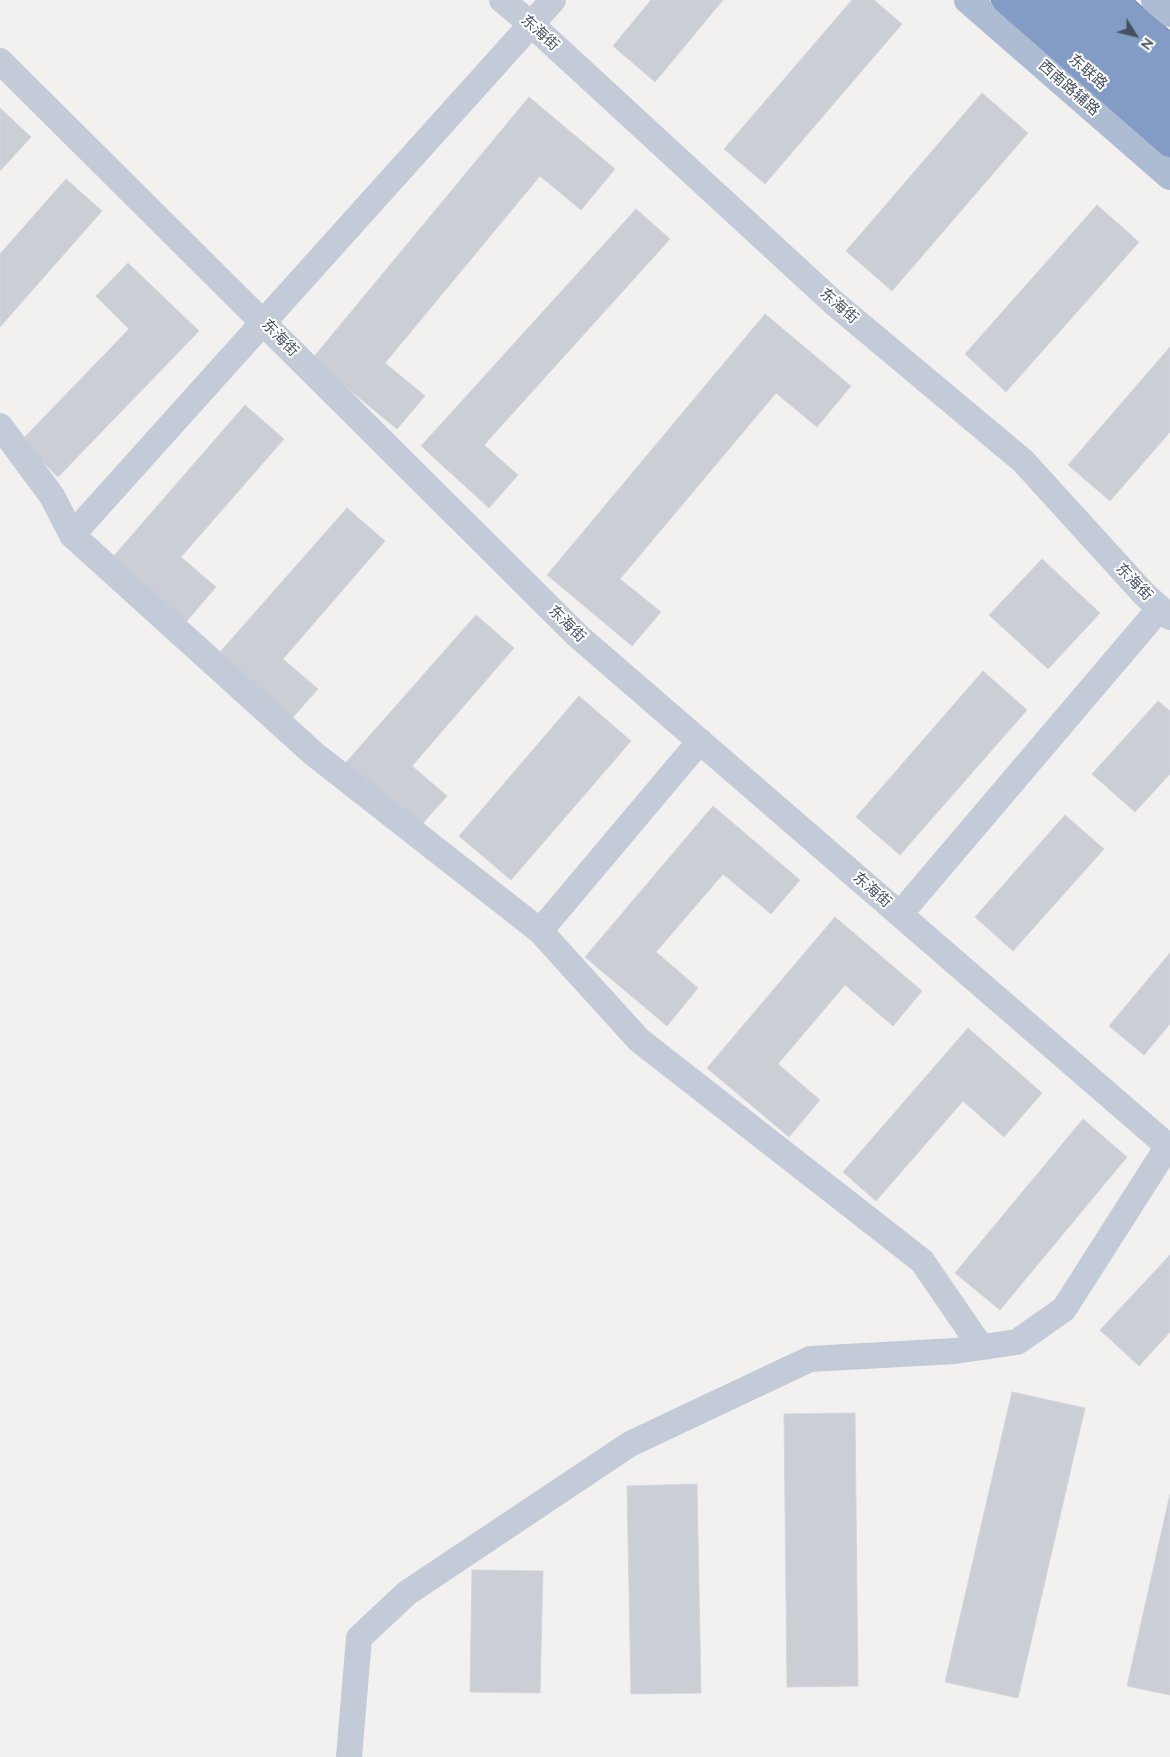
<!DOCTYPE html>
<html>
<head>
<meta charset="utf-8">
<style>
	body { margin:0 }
	#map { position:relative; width:1170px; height:1757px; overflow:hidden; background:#f3f0f0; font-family:Mulish,sans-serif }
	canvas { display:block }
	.north { position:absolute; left:1110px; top:10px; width:50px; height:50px; -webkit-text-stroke:4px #fff; paint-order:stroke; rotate:126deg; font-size:14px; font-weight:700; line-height:20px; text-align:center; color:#465160 }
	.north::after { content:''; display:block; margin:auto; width:18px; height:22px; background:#465160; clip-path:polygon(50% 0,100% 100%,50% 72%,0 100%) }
</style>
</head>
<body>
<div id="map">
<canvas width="1170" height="1757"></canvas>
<div class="north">N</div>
</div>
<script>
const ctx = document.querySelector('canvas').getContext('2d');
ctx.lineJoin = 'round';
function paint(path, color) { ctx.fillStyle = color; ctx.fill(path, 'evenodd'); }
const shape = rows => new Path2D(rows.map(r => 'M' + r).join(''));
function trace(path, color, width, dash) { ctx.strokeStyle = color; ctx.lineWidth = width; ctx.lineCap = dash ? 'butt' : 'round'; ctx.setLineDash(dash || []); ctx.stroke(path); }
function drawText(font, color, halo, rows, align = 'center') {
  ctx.font = font + ' Mulish,"Noto Sans SC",sans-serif'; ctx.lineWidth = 4; ctx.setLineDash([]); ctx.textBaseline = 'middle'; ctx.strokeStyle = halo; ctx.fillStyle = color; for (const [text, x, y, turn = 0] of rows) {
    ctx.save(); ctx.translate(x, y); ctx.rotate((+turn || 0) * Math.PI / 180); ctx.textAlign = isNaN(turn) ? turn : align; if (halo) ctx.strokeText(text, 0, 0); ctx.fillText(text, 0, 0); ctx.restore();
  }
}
const building = shape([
	[651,0,723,0,655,82,613,46,651,0],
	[852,0,874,0,902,24,765,184,724,149,852,0],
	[982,93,1028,133,892,291,846,251,982,93],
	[529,97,615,169,581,210,540,176,385,363,425,396,397,429,312,359,529,97],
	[0,108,31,137,0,171,0,108],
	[66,179,102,211,0,327,0,254,66,179],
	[1097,205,1139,242,1006,392,965,354,1097,205],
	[636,209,670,239,484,445,518,475,489,508,421,446,636,209],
	[128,263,199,331,58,477,21,441,129,329,96,296,128,263],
	[765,314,851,386,817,427,776,393,620,579,661,612,632,646,547,575,765,314],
	[1170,347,1170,432,1110,501,1068,465,1170,347],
	[245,405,284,439,181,557,216,587,186,622,112,558,245,405],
	[347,508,385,541,283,659,318,689,287,724,213,660,347,508],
	[1042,559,1100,613,1048,669,989,615,1042,559],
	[476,615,514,648,412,766,447,796,416,831,342,767,476,615],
	[983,671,1027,710,900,855,856,817,983,671],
	[579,696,631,741,511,880,459,836,579,696],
	[1158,701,1170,711,1170,774,1135,812,1092,774,1158,701],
	[713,806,800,880,771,914,723,874,656,952,698,988,667,1026,585,957,713,806],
	[1065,815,1104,849,1013,951,975,917,1065,815],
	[835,917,922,991,893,1026,845,985,778,1064,820,1100,789,1137,707,1068,835,917],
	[1170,953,1170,1024,1144,1055,1109,1026,1170,953],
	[968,1028,1042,1093,1004,1137,963,1101,876,1201,843,1172,968,1028],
	[1083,1119,1127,1157,1000,1310,955,1273,1083,1119],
	[1170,1255,1170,1332,1139,1366,1100,1330,1170,1255],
	[1012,1392,1085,1408,1018,1698,945,1682,1012,1392],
	[855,1413,858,1686,787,1687,784,1414,855,1413],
	[697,1484,701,1693,631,1694,627,1486,697,1484],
	[1170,1494,1170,1695,1127,1686,1170,1494],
	[472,1570,543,1571,540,1693,470,1692,472,1570]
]);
paint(building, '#ccced6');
trace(building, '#d3d5dc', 1);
const highway = shape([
	[1006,0,1170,143],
	[1041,0,1170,112],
	[1076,0,1170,82],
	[1112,0,1170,50]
]);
trace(highway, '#6d86b1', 30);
trace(shape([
	[502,0,531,24,834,303,1023,461,1145,595,1170,617],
	[0,61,578,636,1170,1148],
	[0,426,52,496,72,535,314,754,540,931,639,1040,922,1261,981,1347],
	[72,535,553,0],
	[900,914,1160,608],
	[540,931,700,741],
	[349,1757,359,1638,407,1593,630,1444,810,1359,955,1351,1017,1342,1064,1309,1168,1146]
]), '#c2cbd7', 26);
trace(shape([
	[968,0,1170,176],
	[1155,0,1170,13]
]), '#adbcd2', 28);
trace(highway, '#829cc5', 28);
drawText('15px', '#465160', '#fff', [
	["东海街",540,33,42],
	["东联路",1088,72,41],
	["西南路辅路",1069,88,41],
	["东海街",839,306,41],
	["东海街",280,338,45],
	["东海街",1134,582,46],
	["东海街",567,624,44],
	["东海街",872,890,41]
]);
</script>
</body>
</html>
